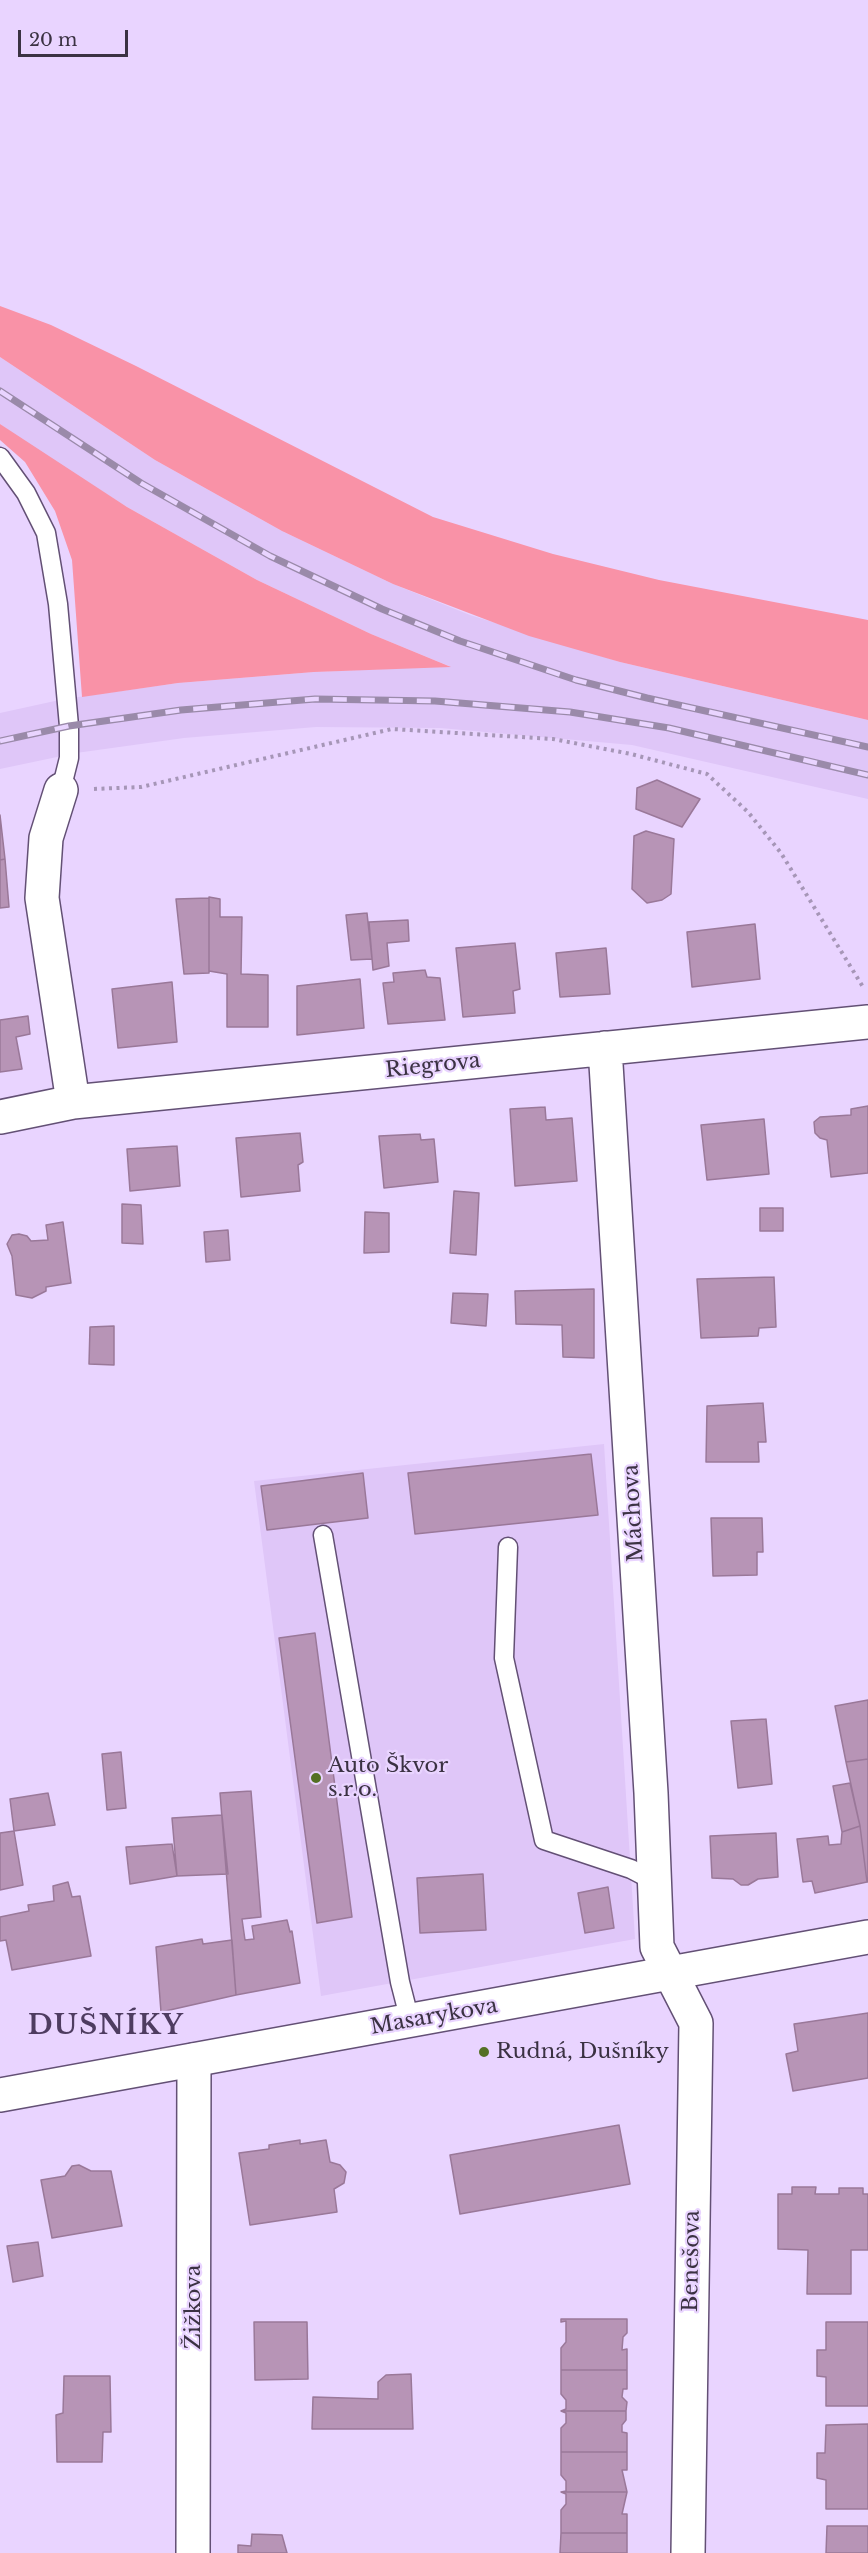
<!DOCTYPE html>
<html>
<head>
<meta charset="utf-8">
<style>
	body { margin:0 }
	#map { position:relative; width:868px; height:2553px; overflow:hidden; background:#e9d4ff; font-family:"Libre Baskerville",serif }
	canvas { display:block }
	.scale { position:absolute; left:18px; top:30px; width:110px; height:27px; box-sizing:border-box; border:3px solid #3b3243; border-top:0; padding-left:8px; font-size:18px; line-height:21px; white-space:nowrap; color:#3b3243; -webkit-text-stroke:4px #e9d4ff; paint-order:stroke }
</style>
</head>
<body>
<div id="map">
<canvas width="868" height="2553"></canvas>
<div class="scale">20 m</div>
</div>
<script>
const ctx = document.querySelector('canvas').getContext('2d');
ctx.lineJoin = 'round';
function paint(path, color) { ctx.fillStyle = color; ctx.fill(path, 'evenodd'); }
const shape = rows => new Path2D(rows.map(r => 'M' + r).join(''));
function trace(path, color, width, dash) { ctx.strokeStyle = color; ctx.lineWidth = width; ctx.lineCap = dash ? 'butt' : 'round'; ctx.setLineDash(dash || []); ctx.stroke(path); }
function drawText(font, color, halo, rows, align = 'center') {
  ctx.font = font + ' "Libre Baskerville",serif'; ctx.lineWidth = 4.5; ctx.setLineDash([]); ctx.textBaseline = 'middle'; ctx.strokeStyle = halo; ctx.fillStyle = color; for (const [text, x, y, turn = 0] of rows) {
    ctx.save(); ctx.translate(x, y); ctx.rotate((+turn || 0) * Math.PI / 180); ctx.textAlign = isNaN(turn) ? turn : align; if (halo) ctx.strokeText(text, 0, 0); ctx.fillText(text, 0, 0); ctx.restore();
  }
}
paint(shape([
	[0,357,155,460,282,531,393,584,470,615,620,662,868,720,868,799,632,745,440,728,316,727,184,738,76,753,0,769,0,713,64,699,178,683,314,672,449,666,371,634,257,580,127,507,30,446,0,424],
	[604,1444,635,1939,321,1996,254,1481]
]), '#dfc6f8');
paint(shape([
	[0,306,51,325,136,366,433,517,553,554,659,580,868,620,868,720,620,662,529,636,393,584,282,531,155,460,0,357],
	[0,424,127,507,257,580,371,634,451,667,314,672,178,683,82,697,72,560,55,511,25,462,0,440]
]), '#f992a7');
const building = shape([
	[657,780,700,799,682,827,636,809,637,788,657,780],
	[0,815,5,859,0,860,0,815],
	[646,831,674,839,671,894,662,900,647,903,632,889,634,836,646,831],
	[5,859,9,907,0,908,0,860,5,859],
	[209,897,220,899,220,917,242,917,241,974,268,975,268,1027,227,1027,227,974,209,971,209,897],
	[209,898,209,973,184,974,176,899,209,898],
	[367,913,372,959,351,960,346,915,367,913],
	[408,920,409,941,387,943,389,966,373,970,369,922,408,920],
	[755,924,760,979,692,987,687,932,755,924],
	[515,943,520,989,513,991,515,1013,463,1017,456,948,515,943],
	[606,948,610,994,560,997,556,953,606,948],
	[425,970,427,977,440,978,445,1020,388,1024,383,983,394,982,393,973,425,970],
	[360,979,364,1028,297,1035,297,986,360,979],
	[172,982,177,1042,118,1048,112,989,172,982],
	[28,1016,30,1034,16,1037,22,1069,0,1072,0,1020,28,1016],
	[868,1106,868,1173,831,1177,827,1140,820,1138,815,1133,814,1122,820,1117,851,1115,851,1109,868,1106],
	[545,1107,546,1120,572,1118,577,1181,515,1186,510,1109,545,1107],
	[764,1119,769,1174,707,1180,701,1125,764,1119],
	[300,1133,303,1162,298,1165,300,1191,241,1197,236,1138,300,1133],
	[420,1134,421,1140,434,1139,438,1182,384,1188,379,1136,420,1134],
	[177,1146,180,1186,130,1191,127,1149,177,1146],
	[454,1191,479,1193,476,1255,450,1253,454,1191],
	[122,1204,141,1205,143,1244,122,1243,122,1204],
	[760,1208,783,1208,783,1231,760,1231,760,1208],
	[365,1212,389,1213,389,1252,364,1253,365,1212],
	[63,1222,71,1283,46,1287,46,1291,32,1298,16,1295,12,1256,7,1244,12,1235,19,1234,27,1236,31,1241,48,1240,46,1225,63,1222],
	[228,1230,230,1260,206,1262,204,1232,228,1230],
	[774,1277,776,1327,759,1328,758,1336,701,1338,697,1279,774,1277],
	[594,1289,594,1358,563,1357,562,1325,516,1324,515,1291,594,1289],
	[453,1293,488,1294,486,1326,451,1323,453,1293],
	[114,1326,114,1365,89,1364,90,1327,114,1326],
	[763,1403,766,1442,758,1442,759,1462,706,1462,707,1406,763,1403],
	[591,1454,598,1515,415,1534,408,1473,591,1454],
	[363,1473,368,1518,267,1530,261,1486,363,1473],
	[711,1518,762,1518,763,1552,757,1552,757,1575,713,1576,711,1518],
	[315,1633,352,1917,317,1923,279,1638,315,1633],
	[868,1700,868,1759,846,1762,835,1706,868,1700],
	[766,1719,772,1784,738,1788,731,1721,766,1719],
	[121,1752,126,1808,107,1810,102,1754,121,1752],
	[868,1759,868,1882,867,1882,860,1826,846,1762,868,1759],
	[850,1783,860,1826,842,1832,833,1786,850,1783],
	[251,1791,261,1917,242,1919,245,1940,254,1939,252,1926,287,1920,290,1932,292,1931,300,1983,236,1995,220,1793,251,1791],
	[48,1793,55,1825,14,1831,10,1799,48,1793],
	[222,1815,228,1874,177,1876,172,1818,222,1815],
	[860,1826,867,1882,815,1893,812,1881,803,1882,797,1839,828,1836,829,1845,841,1844,842,1832,860,1826],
	[14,1831,23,1885,0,1890,0,1833,14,1831],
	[776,1833,778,1877,758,1879,748,1885,741,1885,733,1879,712,1878,710,1836,776,1833],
	[172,1844,177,1876,130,1884,126,1847,172,1844],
	[483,1874,486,1930,420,1933,417,1878,483,1874],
	[68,1882,72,1897,80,1896,91,1956,12,1970,6,1940,0,1941,0,1917,29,1911,28,1905,54,1901,53,1886,68,1882],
	[608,1887,614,1928,585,1933,578,1893,608,1887],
	[202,1939,203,1944,232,1940,236,1995,161,2012,156,1947,202,1939],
	[868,2013,868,2078,793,2091,786,2054,798,2051,794,2024,868,2013],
	[619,2125,630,2184,460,2214,450,2155,619,2125],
	[300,2140,300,2144,326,2140,330,2162,340,2165,346,2172,344,2183,334,2189,337,2212,250,2225,239,2153,269,2149,269,2145,300,2140],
	[79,2165,91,2171,111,2171,122,2226,52,2238,41,2180,65,2176,72,2166,79,2165],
	[792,2187,816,2187,815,2194,839,2194,839,2188,863,2188,863,2194,868,2194,868,2250,851,2250,851,2294,807,2294,808,2250,778,2249,778,2194,792,2194,792,2187],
	[38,2242,43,2276,13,2282,7,2246,38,2242],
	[561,2319,627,2319,627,2333,623,2337,622,2350,627,2349,627,2370,561,2370,561,2348,566,2342,566,2321,561,2322,561,2319],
	[254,2322,307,2322,308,2379,255,2380,254,2322],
	[826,2322,868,2322,868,2406,826,2406,826,2377,817,2376,817,2350,826,2350,826,2322],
	[561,2370,627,2370,627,2389,623,2389,622,2397,627,2402,626,2411,561,2411,566,2409,566,2400,561,2394,561,2370],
	[411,2374,413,2429,312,2429,313,2397,378,2399,378,2382,386,2375,411,2374],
	[64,2376,110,2376,111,2432,103,2432,102,2462,57,2462,56,2415,63,2413,64,2376],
	[561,2411,626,2411,626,2420,622,2425,622,2432,627,2433,627,2452,561,2452,561,2428,566,2423,566,2413,561,2411],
	[868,2424,868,2509,826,2509,826,2480,817,2478,817,2453,825,2453,826,2425,868,2424],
	[561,2452,627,2452,627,2470,622,2470,627,2492,561,2492,566,2491,566,2481,561,2475,561,2452],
	[561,2492,627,2492,622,2514,627,2514,627,2533,561,2533,561,2510,566,2504,566,2494,561,2492],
	[827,2526,868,2526,868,2553,826,2553,827,2526],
	[561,2533,627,2533,627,2553,560,2553,561,2533],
	[252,2534,282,2535,287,2553,238,2553,238,2545,251,2546,252,2534]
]);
paint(building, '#b794b6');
trace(building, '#9a7899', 1.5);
const service = shape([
	[0,457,26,493,46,533,58,604,69,726,69,758,61,790],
	[323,1535,400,1982,410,2021],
	[508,1547,504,1658,544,1840,631,1869,654,1881]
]);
const minor = shape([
	[61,790,46,838,42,898,73,1102],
	[605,1048,651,1793,657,1947,696,2023,688,2553],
	[0,1117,73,1102,868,1022],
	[193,2553,194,2060]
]);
const secondary = shape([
	[0,2095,868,1937]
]);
trace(service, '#635075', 21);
trace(minor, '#635075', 36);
trace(secondary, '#635075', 36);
trace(shape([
	[94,789,141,787,392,729,553,739,631,754,707,774,748,812,781,853,863,987]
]), '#a696b7', 4, [3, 4.5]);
trace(service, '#fff', 18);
trace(minor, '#fff', 33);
trace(secondary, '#fff', 33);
const rail = shape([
	[0,391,141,483,270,556,382,609,460,641,576,680,647,698,868,747],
	[0,741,69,726,181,710,315,699,435,701,570,712,669,728,868,775]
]);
trace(rail, '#9a8aa9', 7);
trace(rail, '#e9d4ff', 4.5, [14]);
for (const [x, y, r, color] of [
	[316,1778,6,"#547024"],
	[484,2052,6,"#547024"]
]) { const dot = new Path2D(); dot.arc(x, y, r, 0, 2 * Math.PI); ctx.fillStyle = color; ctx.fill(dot); trace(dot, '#e9d4ff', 2); }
drawText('21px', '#3b3243', '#e9d4ff', [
	["Riegrova",433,1066,-6],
	["Máchova",634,1513,-93],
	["Masarykova",434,2017,-10],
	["Benešova",692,2261,-89],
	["Žižkova",194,2307,-90]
]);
drawText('21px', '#3b3243', '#e9d4ff', [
	["Auto Škvor",328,1766],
	["s.r.o.",328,1790],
	["Rudná, Dušníky",496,2052]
], 'left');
ctx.letterSpacing = '1.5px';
drawText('bold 27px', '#4e3c60', '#e9d4ff', [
	["DUŠNÍKY",106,2026]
]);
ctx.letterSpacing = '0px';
</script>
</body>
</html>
